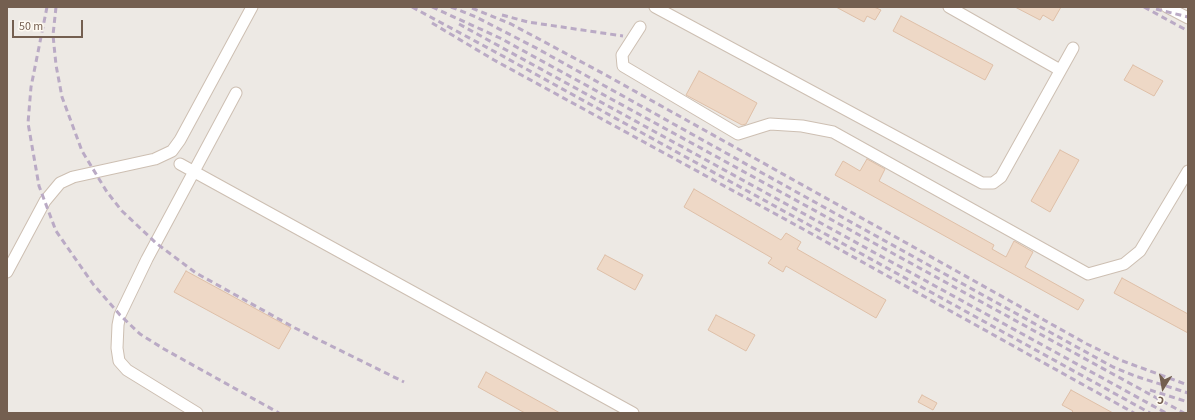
<!DOCTYPE html>
<html>
<head>
<meta charset="utf-8">
<style>
	body { margin:0 }
	#map { position:relative; width:1195px; height:420px; overflow:hidden; background:#fbf6ec; font-family:"Source Sans 3",sans-serif }
	canvas { display:block }
	.frame { position:absolute; inset:0; border:8px solid #745f50; pointer-events:none }
	.north { position:absolute; left:1143px; top:368px; width:40px; height:40px; -webkit-text-stroke:3px #fefaf2; paint-order:stroke; rotate:191deg; font-size:11px; font-weight:700; line-height:16px; text-align:center; color:#745f50 }
	.north::after { content:''; display:block; margin:auto; width:14px; height:18px; background:#745f50; clip-path:polygon(50% 0,100% 100%,50% 72%,0 100%) }
	.scale { position:absolute; left:12px; top:20px; width:71px; height:18px; box-sizing:border-box; border:2px solid #745f50; border-top:0; padding-left:5px; font-size:12px; line-height:14px; white-space:nowrap; color:#745f50; -webkit-text-stroke:3px #fefaf2; paint-order:stroke }
</style>
</head>
<body>
<div id="map">
<canvas width="1195" height="420"></canvas>
<div class="frame"></div>
<div class="north">С</div>
<div class="scale">50 m</div>
</div>
<script>
const ctx = document.querySelector('canvas').getContext('2d');
ctx.lineJoin = 'round';
function paint(path, color) { ctx.fillStyle = color; ctx.fill(path, 'evenodd'); }
const shape = rows => new Path2D(rows.map(r => 'M' + r).join(''));
function trace(path, color, width, dash) { ctx.strokeStyle = color; ctx.lineWidth = width; ctx.lineCap = dash ? 'butt' : 'round'; ctx.setLineDash(dash || []); ctx.stroke(path); }
paint(shape([
	[7,7,1188,7,1188,413,7,413]
]), '#ede9e4');
const building = shape([
	[836,7,874,7,881,10,875,20,867,16,864,22,836,7],
	[1015,7,1061,7,1053,21,1043,15,1040,20,1015,7],
	[901,16,993,65,985,80,893,31,901,16],
	[1133,65,1163,81,1154,96,1124,80,1133,65],
	[699,71,757,103,746,124,742,125,686,95,699,71],
	[1060,150,1079,160,1050,212,1031,201,1060,150],
	[867,159,885,169,879,181,994,245,992,249,1006,257,1014,241,1033,252,1025,267,1084,300,1078,310,835,175,843,161,860,171,867,159],
	[694,189,781,240,786,233,801,242,797,249,886,300,876,318,786,266,783,272,768,263,772,258,684,207,694,189],
	[605,255,643,275,635,290,597,269,605,255],
	[186,271,291,328,279,349,174,292,186,271],
	[1122,278,1188,314,1188,333,1114,293,1122,278],
	[716,315,755,335,746,351,708,330,716,315],
	[486,372,560,413,525,413,478,387,486,372],
	[1071,390,1113,413,1071,413,1073,411,1062,405,1071,390],
	[922,395,937,403,933,410,918,402,922,395]
]);
paint(building, '#eed8c6');
trace(building, '#dfc0a8', 1);
const minor = shape([
	[655,7,982,183,993,183,1001,177,1073,48],
	[949,7,1060,70],
	[1167,7,1188,18],
	[640,27,622,55,623,66,738,134,770,124,802,126,833,132,1088,274,1124,264,1140,251,1188,171],
	[180,164,633,413],
	[7,272,45,201,60,183,73,177,155,159,172,151,180,140,252,7],
	[197,413,127,370,119,361,117,348,118,325,120,315,147,259,236,93]
]);
trace(minor, '#cdbfb2', 13);
trace(minor, '#fff', 11);
trace(shape([
	[47,7,31,87,28,123,39,186,56,231,93,284,120,315,140,334,164,349,279,413],
	[56,7,53,35,56,65,62,97,82,151,107,192,122,211,156,243,196,273,295,328,404,382],
	[412,7,499,54,1150,413],
	[432,7,500,38,1184,413],
	[451,7,476,17,538,49,1113,367,1135,376,1188,393],
	[1144,7,1188,31],
	[472,8,511,24,604,74,1087,344,1120,360,1188,385],
	[1156,9,1188,17],
	[502,15,528,22,623,36],
	[432,23,494,60,803,229,1134,413],
	[459,24,1166,413],
	[1150,390,1188,402]
]), '#baaac5', 3, [6, 4]);
</script>
</body>
</html>
